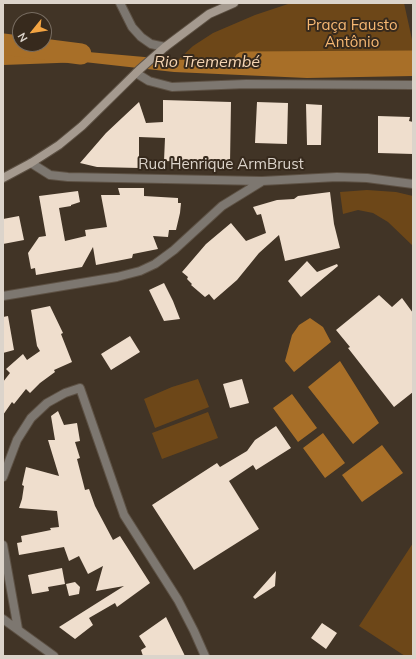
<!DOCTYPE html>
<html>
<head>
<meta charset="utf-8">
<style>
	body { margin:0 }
	#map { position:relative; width:416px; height:659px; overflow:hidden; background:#413426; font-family:Mulish,sans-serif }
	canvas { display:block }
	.frame { position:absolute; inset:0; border:4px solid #dcd4cb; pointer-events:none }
	.north { position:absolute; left:12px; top:12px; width:40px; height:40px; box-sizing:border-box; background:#372a1d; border:1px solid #796e63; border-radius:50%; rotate:240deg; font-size:11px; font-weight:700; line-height:16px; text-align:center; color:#dcd4cb }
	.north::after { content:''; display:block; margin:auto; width:14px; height:18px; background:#f3a442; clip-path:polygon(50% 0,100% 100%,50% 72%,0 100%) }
</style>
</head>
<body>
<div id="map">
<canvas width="416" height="659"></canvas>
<div class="frame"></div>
<div class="north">N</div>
</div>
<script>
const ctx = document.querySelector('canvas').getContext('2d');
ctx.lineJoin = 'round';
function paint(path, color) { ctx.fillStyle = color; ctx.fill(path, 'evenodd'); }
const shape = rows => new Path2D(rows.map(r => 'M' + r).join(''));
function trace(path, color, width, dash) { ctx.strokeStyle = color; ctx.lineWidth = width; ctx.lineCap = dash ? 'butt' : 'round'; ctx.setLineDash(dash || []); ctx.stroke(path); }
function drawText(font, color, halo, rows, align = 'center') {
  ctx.font = font + ' Mulish,sans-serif'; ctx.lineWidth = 4; ctx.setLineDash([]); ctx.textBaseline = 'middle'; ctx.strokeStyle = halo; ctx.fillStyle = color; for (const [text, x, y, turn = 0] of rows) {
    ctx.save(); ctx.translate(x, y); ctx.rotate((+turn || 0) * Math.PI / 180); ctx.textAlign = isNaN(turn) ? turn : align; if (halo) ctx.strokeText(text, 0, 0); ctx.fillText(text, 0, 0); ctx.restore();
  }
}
paint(shape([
	[291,3,404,3,413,44,413,61,306,65,236,60,178,60,193,46,213,33,255,15],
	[367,190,396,192,413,196,413,246,388,222,373,213,358,210,343,214,340,192],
	[198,379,209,407,155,428,144,399,172,387],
	[208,412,218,438,162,459,152,433],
	[413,543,413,656,405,656,359,626]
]), '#6d4718');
paint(shape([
	[3,50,77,51,178,60,236,60,306,65,413,61,413,76,307,78,174,72,84,62,3,65],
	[310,318,323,327,331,342,294,372,285,361,292,335,299,325],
	[340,361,379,423,353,444,308,387],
	[292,394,317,428,298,442,273,408],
	[323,433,345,463,325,478,303,448],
	[382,445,403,473,362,502,342,475]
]), '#a86f28');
trace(shape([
	[3,44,81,54],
	[244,62,413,61]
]), '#a86f28', 21);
paint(shape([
	[163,100,231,102,230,163,164,161,165,138,139,137,139,168,97,167,80,163,106,133,139,102,146,123,163,122],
	[257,102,288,103,287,144,255,143],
	[306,104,322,105,321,145,307,145],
	[378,116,410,117,409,121,413,122,413,154,378,153],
	[118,188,144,188,144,196,178,198,178,203,181,203,180,213,176,230,169,230,168,237,153,236,158,249,133,254,132,258,96,265,93,247,82,267,36,275,35,268,31,269,28,253,39,237,46,236,39,196,78,191,80,202,71,205,71,206,59,208,65,241,86,236,85,230,107,227,101,195,120,195],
	[330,192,334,224,340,248,285,261,279,235,259,253,237,280,214,300,209,294,205,297,191,285,192,284,187,279,188,277,182,272,206,244,231,223,246,241,266,233,261,214,257,215,253,207,277,200,294,199,298,196],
	[19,216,24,240,3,244,3,219],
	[307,261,317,272,337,264,338,266,301,297,288,281],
	[164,283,173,301,180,319,164,321,149,290],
	[379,295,392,307,402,298,413,313,413,392,394,407,348,348,350,347,336,330],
	[50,306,63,333,61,334,72,362,54,370,55,372,40,383,30,393,26,389,14,404,12,402,3,415,3,382,10,373,6,369,23,354,27,360,40,351,37,346,31,310],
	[8,316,14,350,3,353,3,317],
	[130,336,140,352,111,370,101,354],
	[242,379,249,403,230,408,223,384],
	[58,411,64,425,77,423,80,441,75,442,80,458,77,459,85,490,89,489,95,506,113,540,120,536,150,583,117,607,115,603,89,618,93,625,75,639,59,627,124,586,96,591,103,566,88,574,79,556,69,561,64,547,19,555,17,543,22,542,21,536,51,530,50,528,59,527,57,511,19,508,22,499,24,486,22,485,26,467,59,476,48,440,55,440,51,416],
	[276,426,291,448,256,470,253,465,229,481,259,529,194,570,152,505,217,463,220,467,247,451,255,440],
	[62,568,65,584,48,587,49,591,32,594,28,575],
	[276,571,275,586,255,599,253,597],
	[75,582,80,587,79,594,69,596,66,584],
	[166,617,185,656,143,656,141,650,146,647,139,636],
	[322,623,337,633,326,649,311,638]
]), '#efdecd');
const minor = shape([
	[120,3,132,27,141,37,151,44,165,47],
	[136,73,149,81,172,87,246,84,413,85],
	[31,163,50,175,68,177,262,181,337,177,367,178,413,184],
	[3,296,117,277,140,271,155,264,174,250,222,206,261,182],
	[3,477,17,440,31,418,47,403,65,393,80,388,124,515,178,600,194,631,205,656],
	[3,545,18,629],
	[3,619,54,656]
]);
const secondary = shape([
	[3,178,31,163,59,145,82,126,139,70,165,47,209,14,234,3]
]);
trace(minor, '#5d5144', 10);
trace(secondary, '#5d5144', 10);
trace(minor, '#7d7770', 8);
trace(secondary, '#a59a8f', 8);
drawText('15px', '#f7b873', '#372a1d', [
	["Praça Fausto",352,25],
	["Antônio",352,42]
]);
drawText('15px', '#dcd4cb', '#372a1d', [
	["Rua Henrique ArmBrust",221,164]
]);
drawText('italic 16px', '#f5d5b4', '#372a1d', [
	["Rio Tremembé",207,62]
]);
</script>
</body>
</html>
